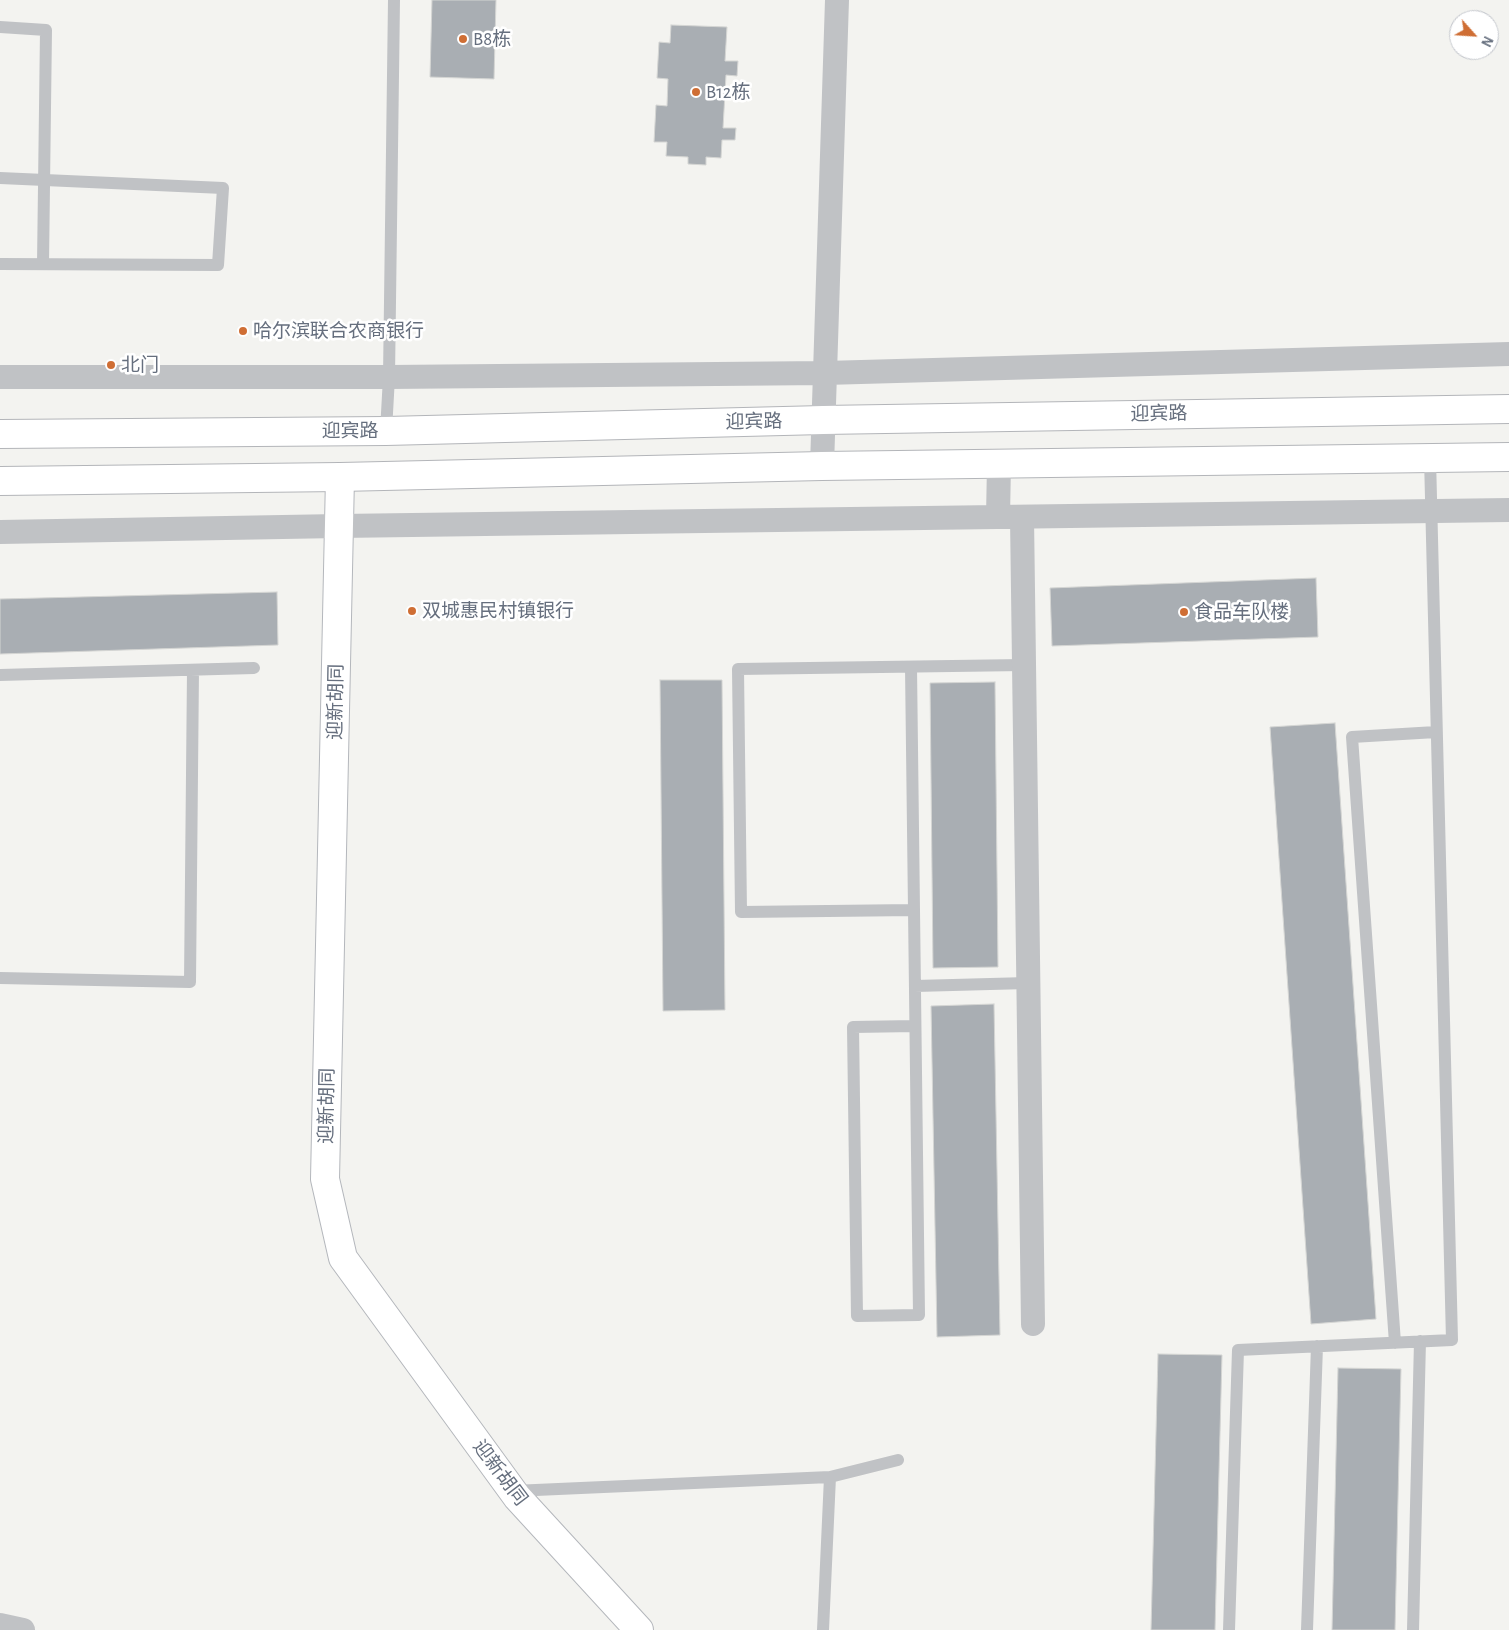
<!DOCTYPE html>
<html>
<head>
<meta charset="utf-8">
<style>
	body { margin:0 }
	#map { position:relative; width:1509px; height:1630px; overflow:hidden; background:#f3f3f0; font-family:"Alegreya Sans",sans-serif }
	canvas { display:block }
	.north { position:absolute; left:1449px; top:10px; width:50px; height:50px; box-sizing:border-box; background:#fff; border:1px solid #c2c5cb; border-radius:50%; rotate:116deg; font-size:14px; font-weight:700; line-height:20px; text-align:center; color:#666f7e }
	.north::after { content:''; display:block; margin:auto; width:18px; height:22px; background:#cf6e34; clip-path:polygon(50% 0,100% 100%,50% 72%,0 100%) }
</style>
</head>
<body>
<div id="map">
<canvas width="1509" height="1630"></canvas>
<div class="north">N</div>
</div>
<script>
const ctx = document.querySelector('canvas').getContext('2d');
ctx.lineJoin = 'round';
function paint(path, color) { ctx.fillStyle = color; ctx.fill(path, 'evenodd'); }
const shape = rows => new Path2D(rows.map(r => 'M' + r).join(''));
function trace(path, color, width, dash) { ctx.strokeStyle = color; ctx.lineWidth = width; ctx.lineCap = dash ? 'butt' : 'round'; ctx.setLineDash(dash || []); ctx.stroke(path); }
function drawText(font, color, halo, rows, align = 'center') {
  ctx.font = font + ' "Alegreya Sans","Noto Sans SC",sans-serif'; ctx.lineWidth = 5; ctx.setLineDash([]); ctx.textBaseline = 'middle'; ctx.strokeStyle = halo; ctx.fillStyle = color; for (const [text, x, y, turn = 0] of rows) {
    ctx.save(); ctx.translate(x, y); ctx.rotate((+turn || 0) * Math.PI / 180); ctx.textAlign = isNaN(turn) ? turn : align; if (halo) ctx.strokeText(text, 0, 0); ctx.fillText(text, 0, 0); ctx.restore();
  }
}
const building = shape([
	[432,0,496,0,494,79,430,77,432,0],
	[671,25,727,27,725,61,738,61,737,76,726,75,723,128,736,128,735,140,722,140,721,158,706,157,706,165,688,164,688,157,666,156,667,142,654,142,656,105,667,106,668,79,657,78,659,42,670,43,671,25],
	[1316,578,1318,637,1052,646,1050,588,1316,578],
	[277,592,278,645,0,654,0,599,277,592],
	[660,680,722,680,725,1010,663,1011,660,680],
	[995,682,998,967,933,968,930,683,995,682],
	[1335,723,1376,1319,1311,1324,1270,727,1335,723],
	[994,1004,1000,1335,937,1337,931,1006,994,1004],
	[1158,1354,1222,1355,1215,1630,1151,1630,1158,1354],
	[1338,1368,1401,1369,1395,1630,1332,1630,1338,1368]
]);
paint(building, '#a9aeb3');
trace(building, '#d4d5d3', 1);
const secondary = shape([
	[340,477,325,1179,343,1258,517,1497,639,1630]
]);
const primary = shape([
	[0,434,386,431,823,420,1509,409],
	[0,481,340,477,822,466,1509,457]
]);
trace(secondary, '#b4b7bc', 30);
trace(primary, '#b3b5b9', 30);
trace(shape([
	[0,27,46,30,43,264],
	[0,178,223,188,218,265,0,264],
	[386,431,389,377,394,0],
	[911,667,919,1315,857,1316,853,1027,915,1026],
	[0,675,254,668],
	[914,910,741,912,738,669,1024,665],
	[0,978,190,982,193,670],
	[915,986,1028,983],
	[1395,1343,1352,737,1436,732],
	[830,1477,898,1460],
	[513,1491,830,1477,823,1630],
	[1229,1630,1238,1350,1452,1340,1430,458],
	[1307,1630,1317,1346],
	[1413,1630,1420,1341]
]), '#c0c2c5', 12);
trace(shape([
	[0,377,389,377,825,373,1509,354],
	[822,466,837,0],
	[998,517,999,464],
	[1022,517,1033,1324],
	[0,532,339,526,1509,510],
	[0,1625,23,1630]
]), '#c0c2c5', 24);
trace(secondary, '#fff', 28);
trace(primary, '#fff', 28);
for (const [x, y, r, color] of [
	[463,39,5,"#cf6e34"],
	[696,92,5,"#cf6e34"],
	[243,331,5,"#cf6e34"],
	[111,365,5,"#cf6e34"],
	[412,611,5,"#cf6e34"],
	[1184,612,5,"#cf6e34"]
]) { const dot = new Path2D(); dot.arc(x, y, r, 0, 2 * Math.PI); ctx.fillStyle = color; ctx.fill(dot); trace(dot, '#fff', 2); }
drawText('19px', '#666f7e', '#fff', [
	["B8栋",473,39],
	["B12栋",706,92],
	["哈尔滨联合农商银行",253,331],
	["北门",121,365],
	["双城惠民村镇银行",422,611],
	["食品车队楼",1194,612]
], 'left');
drawText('19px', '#666f7e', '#fff', [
	["迎宾路",1159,414,-1],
	["迎宾路",754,422,-1],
	["迎宾路",350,431],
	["迎新胡同",336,702,-89],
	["迎新胡同",327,1106,-89],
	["迎新胡同",500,1473,53]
]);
</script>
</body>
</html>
